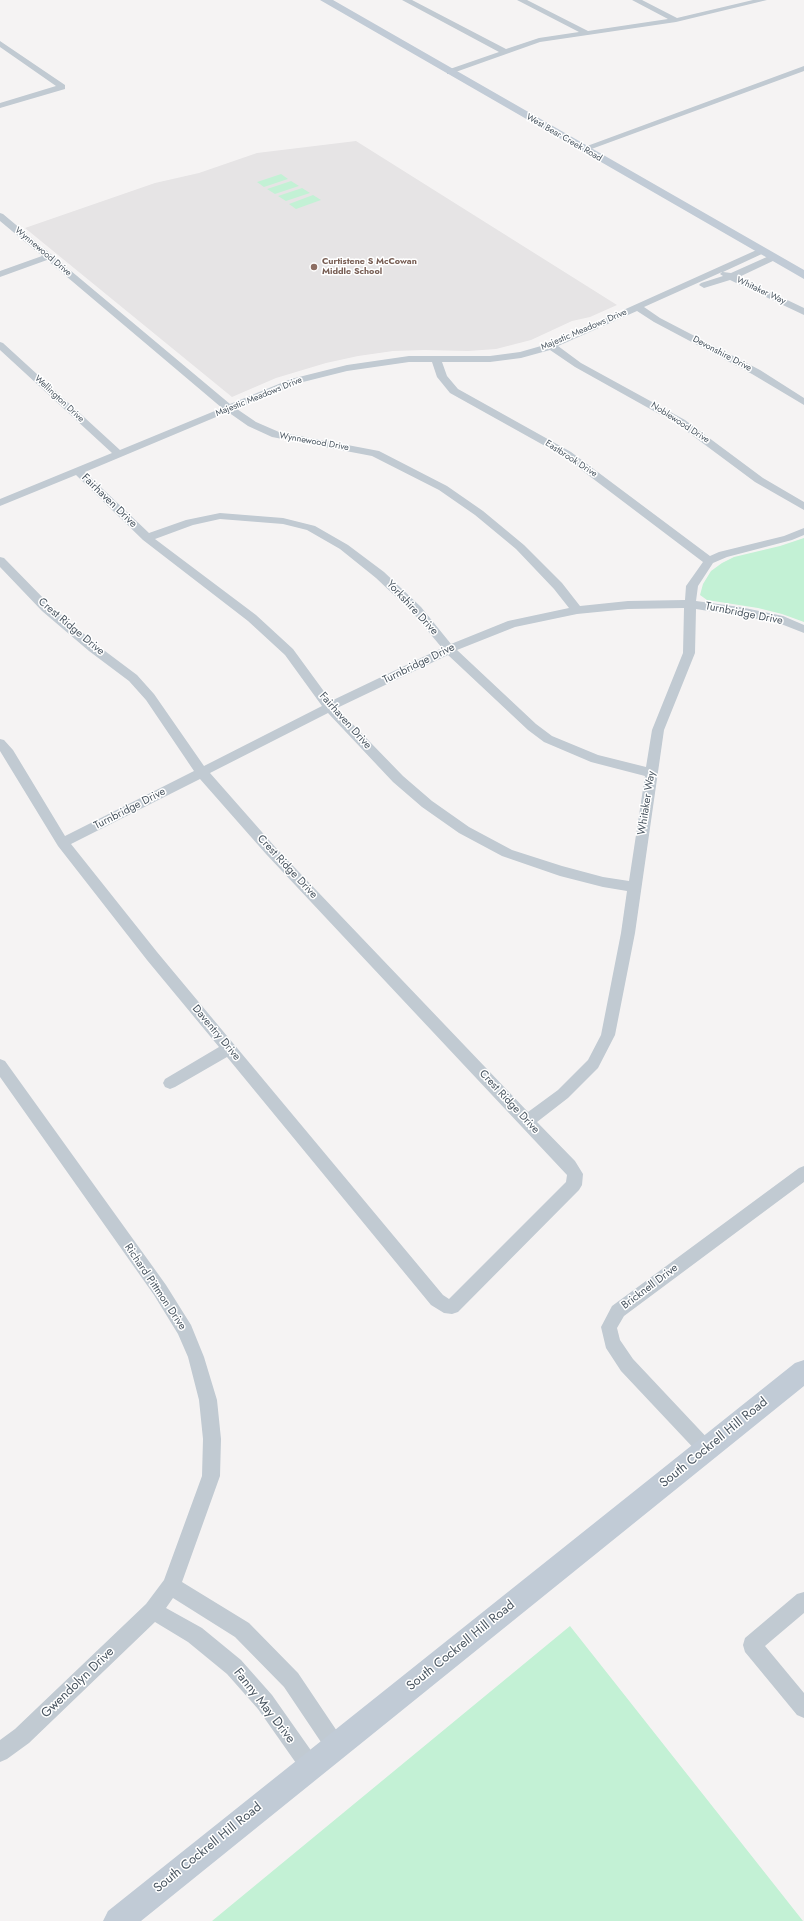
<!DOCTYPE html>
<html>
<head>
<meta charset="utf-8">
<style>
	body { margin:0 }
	canvas { display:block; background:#f5f3f3 }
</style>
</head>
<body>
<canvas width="804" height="1921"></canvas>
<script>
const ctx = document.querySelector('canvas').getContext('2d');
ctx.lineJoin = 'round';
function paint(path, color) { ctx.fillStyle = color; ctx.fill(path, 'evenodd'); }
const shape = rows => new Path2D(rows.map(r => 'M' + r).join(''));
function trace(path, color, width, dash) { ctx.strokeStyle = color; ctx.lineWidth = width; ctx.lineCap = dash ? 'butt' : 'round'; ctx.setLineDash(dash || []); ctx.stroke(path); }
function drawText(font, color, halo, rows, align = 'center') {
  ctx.font = font + ' Jost,sans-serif'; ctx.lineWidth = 3; ctx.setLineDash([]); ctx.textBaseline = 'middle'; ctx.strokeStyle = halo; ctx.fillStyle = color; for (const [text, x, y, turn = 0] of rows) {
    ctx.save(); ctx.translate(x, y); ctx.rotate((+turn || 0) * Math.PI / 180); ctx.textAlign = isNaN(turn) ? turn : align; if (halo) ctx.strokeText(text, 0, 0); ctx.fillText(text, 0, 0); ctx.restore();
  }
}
paint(shape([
	[356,141,617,305,590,317,572,321,531,340,496,349,468,351,424,350,393,351,358,356,326,363,276,378,232,397,25,228,155,183,199,173,257,153]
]), '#e6e4e5');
paint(shape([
	[281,174,288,179,264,187,257,182],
	[291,181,299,186,275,194,267,189],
	[302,188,310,193,286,201,278,196],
	[313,195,321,200,296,209,289,204],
	[804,538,804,622,782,614,758,608,707,600,700,595,703,584,711,571,722,563,734,557,780,546],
	[570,1626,803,1921,212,1921]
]), '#c3f1d5');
paint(shape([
	[402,0,412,0,506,49,539,38,579,32,517,0,527,0,588,31,668,19,632,0,642,0,677,18,753,0,767,0,676,22,540,42,450,74,447,74,447,70,499,52,402,0],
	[0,41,65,85,65,89,0,108,0,103,56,86,0,47,0,41],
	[804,66,804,71,586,151,583,152,579,149,804,66],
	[0,213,3,214,230,404,291,379,347,365,409,356,490,356,520,352,548,344,761,248,764,249,764,253,723,272,731,273,769,256,775,256,775,260,739,277,804,308,804,315,730,280,704,288,699,285,701,283,723,276,720,274,722,272,644,307,660,318,760,370,804,398,804,405,752,374,654,322,637,311,558,346,581,363,685,420,763,478,804,502,804,510,755,482,677,424,575,367,550,350,521,358,490,362,442,362,447,376,458,389,571,452,710,556,719,552,784,536,804,528,804,535,792,540,727,557,713,563,698,586,696,601,740,607,783,616,804,625,804,633,776,622,696,609,695,653,664,730,635,933,615,1035,598,1068,568,1098,537,1122,575,1161,583,1174,582,1185,579,1190,458,1312,452,1314,444,1313,431,1305,227,1057,175,1087,170,1089,165,1087,163,1083,165,1079,219,1047,147,960,58,846,0,751,0,739,4,740,13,750,65,836,194,771,146,700,129,681,89,651,42,611,0,567,0,557,4,558,50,605,97,645,137,675,154,694,204,766,322,706,285,655,248,621,143,540,76,475,0,506,0,499,112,453,0,350,0,342,3,343,120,450,222,408,47,260,0,277,0,271,42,256,0,221,0,213],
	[409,362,432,362,437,377,450,393,563,456,703,562,686,586,685,600,628,601,580,606,562,583,524,545,483,511,447,486,379,451,279,432,256,422,237,409,299,383,347,371,409,362],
	[228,412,248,426,272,437,372,456,439,490,475,515,516,549,554,589,569,608,508,621,451,644,421,607,384,572,348,545,315,526,283,518,220,513,186,520,149,533,85,472,228,412],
	[220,519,283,524,307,530,340,549,376,578,413,613,442,648,331,701,293,649,256,615,155,539,193,525,220,519],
	[684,608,683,653,652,730,646,767,598,755,552,736,536,724,457,650,515,627,577,614,628,609,684,608],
	[448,655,528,730,544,742,591,762,645,776,629,881,603,877,562,866,512,850,469,827,432,801,403,776,337,708,448,655],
	[328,713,393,782,422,807,459,833,502,856,560,876,603,887,627,891,621,933,601,1035,588,1060,558,1090,528,1112,276,848,210,773,328,713],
	[200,779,266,854,567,1175,566,1182,449,1299,443,1295,157,952,71,844,200,779],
	[0,1059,5,1061,166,1285,191,1325,204,1357,217,1400,221,1439,220,1476,182,1582,249,1623,298,1673,343,1740,346,1747,343,1754,336,1757,329,1754,284,1687,235,1637,173,1598,166,1608,202,1628,241,1660,272,1695,317,1759,320,1766,317,1773,310,1776,303,1773,258,1709,227,1674,188,1642,155,1622,29,1743,7,1759,0,1762,0,1740,15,1729,146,1604,164,1580,202,1476,203,1439,199,1400,188,1357,178,1334,154,1295,0,1077,0,1059],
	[804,1166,804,1182,624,1316,617,1328,620,1340,633,1359,712,1443,715,1449,712,1455,706,1457,700,1455,621,1371,606,1348,601,1327,612,1306,799,1168,804,1166],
	[804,1592,804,1613,765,1646,804,1693,804,1718,797,1715,745,1652,743,1645,745,1638,797,1594,804,1592]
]), '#c1cad2');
paint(shape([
	[320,0,333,0,804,270,804,279,320,0],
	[804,1360,804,1386,141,1921,103,1921,108,1911,795,1363,804,1360]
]), '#c1cbd6');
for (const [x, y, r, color] of [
	[314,267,4,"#8d6e63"]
]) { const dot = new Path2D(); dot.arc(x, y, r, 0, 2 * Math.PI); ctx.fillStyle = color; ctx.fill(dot); trace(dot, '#fff', 1.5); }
drawText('9px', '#4a5661', '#fff', [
	["West Bear Creek Road",564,138,30],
	["Wynnewood Drive",43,252,40],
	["Whitaker Way",761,291,25],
	["Majestic Meadows Drive",584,330,-23],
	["Devonshire Drive",722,354,28],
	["Majestic Meadows Drive",259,397,-22],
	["Wellington Drive",59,399,43],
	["Noblewood Drive",680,423,33],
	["Wynnewood Drive",314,442,10],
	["Eastbrook Drive",571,459,33]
]);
drawText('bold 9px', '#785e54', '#fff', [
	["Curtistene S McCowan",322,262],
	["Middle School",322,272]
], 'left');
drawText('11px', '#4a5661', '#fff', [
	["Fairhaven Drive",109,501,44],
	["Yorkshire Drive",412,608,47],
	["Turnbridge Drive",744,614,11],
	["Crest Ridge Drive",71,627,40],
	["Turnbridge Drive",419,664,-26],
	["Fairhaven Drive",345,721,48],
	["Whitaker Way",647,803,-81],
	["Turnbridge Drive",130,809,-27],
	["Crest Ridge Drive",287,867,47],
	["Daventry Drive",216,1033,50],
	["Crest Ridge Drive",509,1102,47],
	["Richard Pittmon Drive",155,1287,56],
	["Bricknell Drive",650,1287,-37]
]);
drawText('13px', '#4a5661', '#fff', [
	["South Cockrell Hill Road",714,1443,-39],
	["South Cockrell Hill Road",461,1646,-39],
	["Gwendolyn Drive",78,1683,-44],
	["Fanny May Drive",264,1706,52],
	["South Cockrell Hill Road",208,1848,-39]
]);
</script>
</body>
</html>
